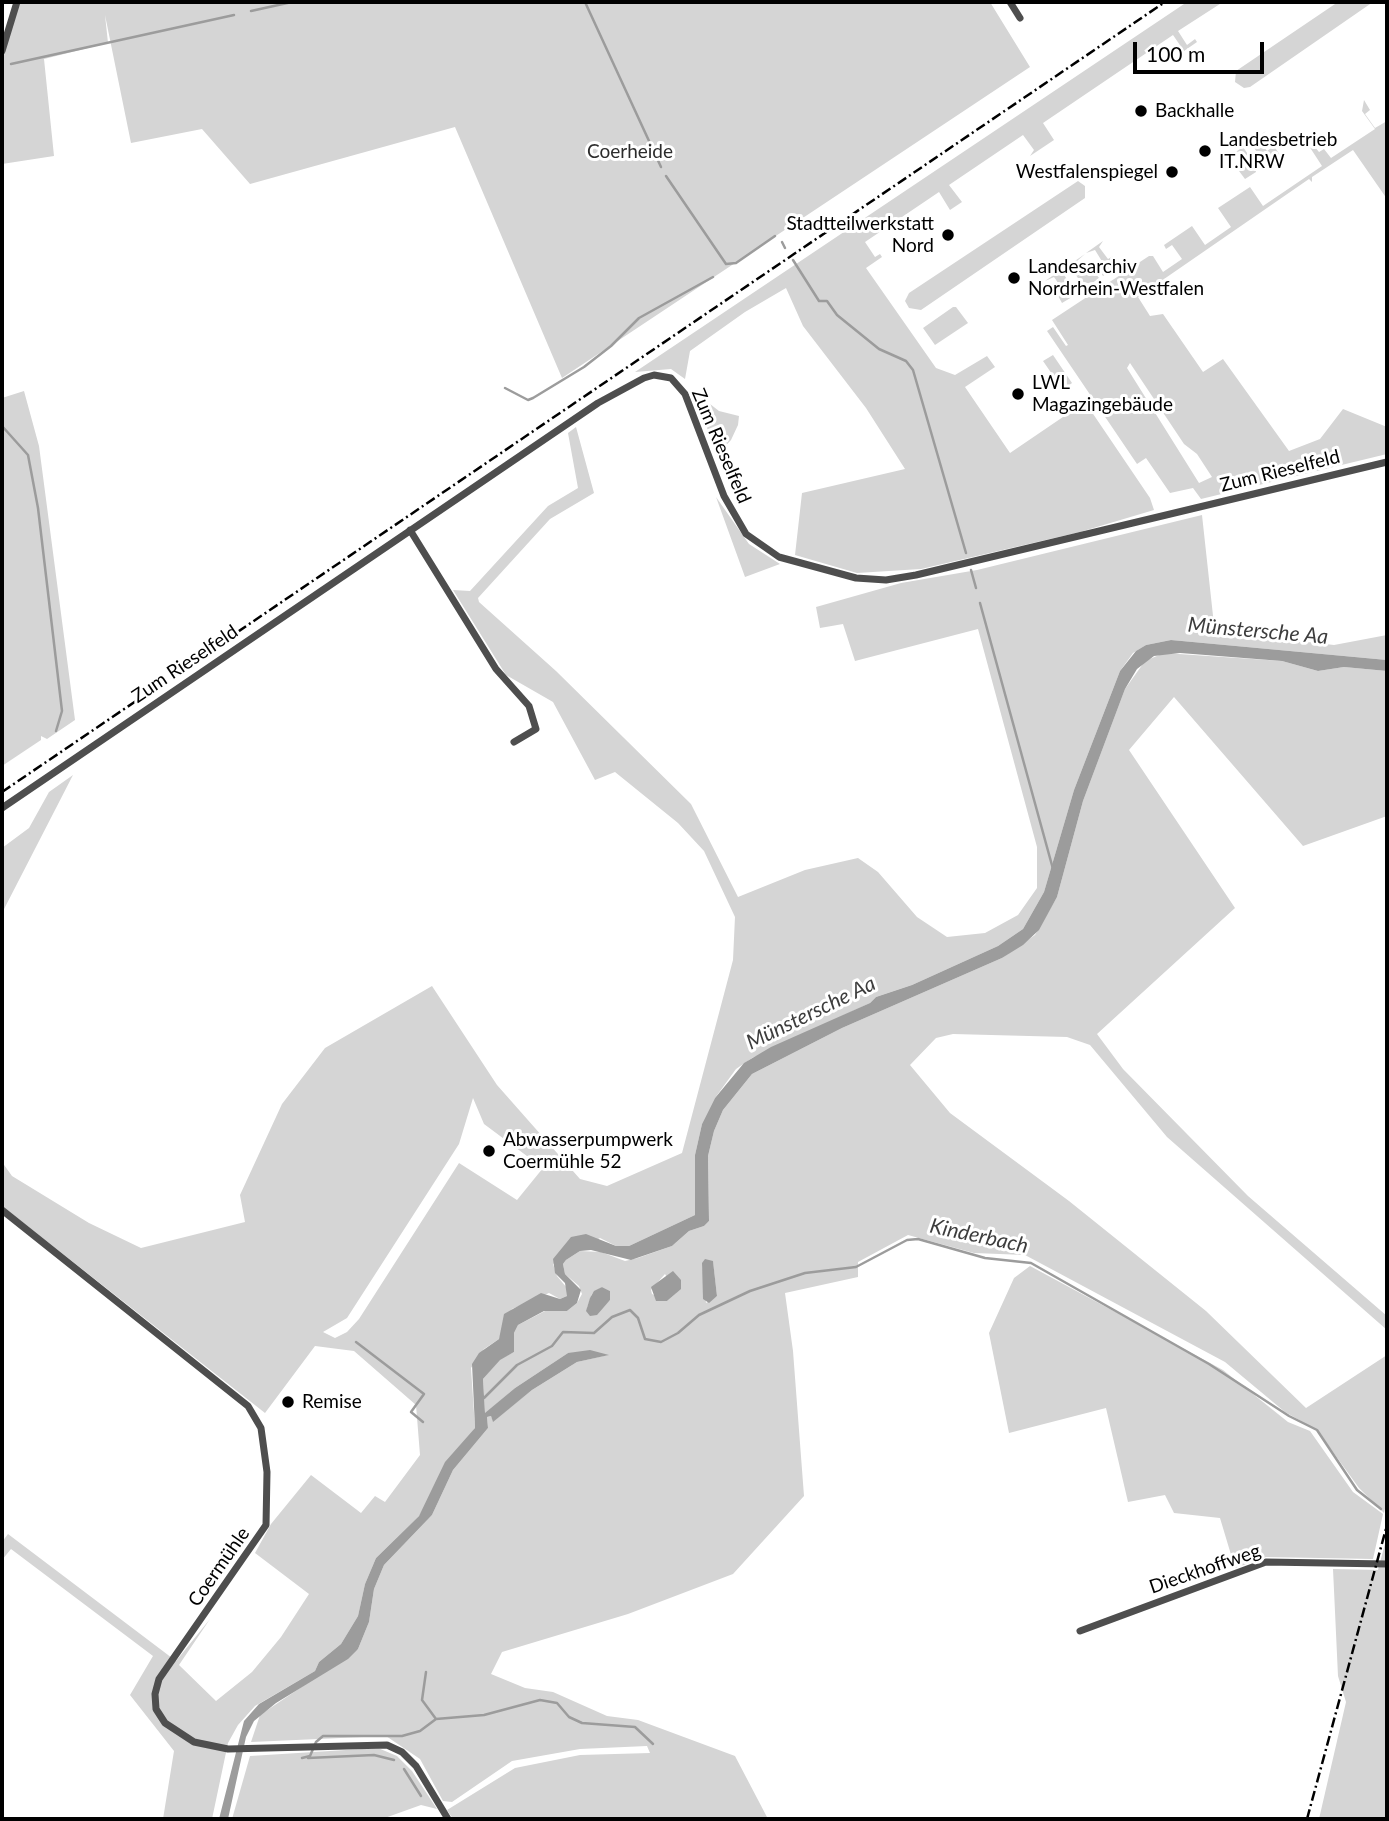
<!DOCTYPE html>
<html>
<head>
<meta charset="utf-8">
<style>
	body { margin:0 }
	#map { position:relative; width:1389px; height:1821px; overflow:hidden; background:#fff; font-family:Lato,sans-serif }
	canvas { display:block }
	.frame { position:absolute; inset:0; border:4px solid #000; pointer-events:none }
	.scale { position:absolute; left:1133px; top:42px; width:131px; height:32px; box-sizing:border-box; border:4px solid #000; border-top:0; padding-left:9px; font-size:21px; line-height:24px; white-space:nowrap; color:#000; -webkit-text-stroke:5px #fff; paint-order:stroke }
</style>
</head>
<body>
<div id="map">
<canvas width="1389" height="1821"></canvas>
<div class="frame"></div>
<div class="scale">100 m</div>
</div>
<script>
const ctx = document.querySelector('canvas').getContext('2d');
ctx.lineJoin = 'round';
function paint(path, color) { ctx.fillStyle = color; ctx.fill(path, 'evenodd'); }
const shape = rows => new Path2D(rows.map(r => 'M' + r).join(''));
function trace(path, color, width, dash) { ctx.strokeStyle = color; ctx.lineWidth = width; ctx.lineCap = dash ? 'butt' : 'round'; ctx.setLineDash(dash || []); ctx.stroke(path); }
function drawText(font, color, halo, rows, align = 'center') {
  ctx.font = font + ' Lato,sans-serif'; ctx.lineWidth = 6; ctx.setLineDash([]); ctx.textBaseline = 'middle'; ctx.strokeStyle = halo; ctx.fillStyle = color; for (const [text, x, y, turn = 0] of rows) {
    ctx.save(); ctx.translate(x, y); ctx.rotate((+turn || 0) * Math.PI / 180); ctx.textAlign = isNaN(turn) ? turn : align; if (halo) ctx.strokeText(text, 0, 0); ctx.fillText(text, 0, 0); ctx.restore();
  }
}
paint(shape([
	[21,2,990,2,1030,67,562,378,455,127,250,184,202,129,131,143,105,15,108,43,44,59,54,156,2,164,2,43],
	[1187,2,1223,2,1178,31,1187,45,1195,39,1197,42,1184,51,1173,35,1043,123,1054,140,1030,156,1034,150,1023,135,949,185,962,202,950,210,939,192,865,242,875,257,880,254,882,257,866,268,936,368,955,375,987,356,995,367,965,387,1010,453,1085,402,1150,498,1154,510,1080,532,921,569,857,573,795,555,802,493,905,469,866,408,803,326,786,288,745,312,690,351,685,379,671,369,635,372],
	[1338,2,1373,2,1250,87,1244,88,1235,82,1236,71],
	[1364,100,1370,110,1365,114,1375,128,1387,121,1387,199,1353,150,1312,177,1312,182,1309,179,1138,297,1150,316,1163,314,1203,372,1223,359,1289,451,1320,439,1343,409,1387,427,1387,454,1201,499,1193,488,1170,493,1146,458,1137,464,1047,331,1053,327,1066,346,1068,345,1052,320,1149,256,1153,256,1163,272,1182,259,1172,245,1166,249,1164,245,1192,226,1205,245,1231,227,1218,208,1250,187,1263,206,1322,166,1309,146,1303,149,1315,134,1321,143,1315,147,1319,152,1324,149,1331,158,1375,129,1362,111],
	[1130,363,1184,444,1197,454,1212,477,1199,483,1127,368],
	[1266,131,1258,138,1267,151,1274,146,1280,155,1269,163,1261,158,1250,142],
	[1243,147,1254,163,1256,172,1245,179,1239,171,1245,166,1236,153,1228,157],
	[1078,181,1085,186,1085,198,921,310,909,308,905,301,909,293],
	[1103,241,1099,247,1108,259,1113,256,1119,265,1103,276,1097,267,1103,263,1095,250,1086,253],
	[1085,254,1077,261,1086,274,1093,270,1099,278,1091,284,1080,281,1069,265],
	[1061,270,1072,287,1072,297,1062,303,1057,294,1063,290,1054,277,1045,281],
	[953,307,956,307,968,323,935,345,923,328],
	[1053,355,1072,383,1063,390,1043,361],
	[24,391,39,446,75,720,47,739,41,736,41,740,2,766,2,398],
	[710,404,719,411,739,416,738,425,731,440,717,455,700,409],
	[576,427,594,493,550,519,478,598,479,602,556,671,691,804,738,897,805,870,858,858,878,872,917,917,947,937,985,933,1018,915,1037,888,1037,847,978,629,855,661,843,624,820,628,816,607,901,583,977,570,1202,515,1215,634,1229,633,1334,645,1387,635,1387,660,1171,640,1146,645,1133,653,1120,671,1074,790,1044,892,1023,929,998,946,912,985,876,997,870,1003,752,1058,736,1069,715,1098,702,1124,695,1155,695,1215,629,1246,616,1246,600,1238,553,1264,557,1276,567,1288,567,1296,560,1299,549,1293,512,1309,499,1339,484,1349,471,1368,475,1428,419,1516,376,1558,365,1584,358,1616,341,1644,319,1662,315,1671,255,1706,238,1725,228,1743,212,1819,163,1819,174,1751,130,1695,153,1656,11,1549,2,1560,2,1542,8,1534,176,1661,210,1619,179,1665,216,1701,252,1672,281,1637,309,1594,255,1553,271,1524,311,1475,361,1513,375,1496,385,1502,420,1455,416,1405,354,1351,315,1346,265,1413,2,1206,2,1162,12,1176,89,1223,141,1248,245,1222,240,1195,282,1104,325,1048,432,986,497,1085,580,1179,607,1186,682,1153,733,960,735,917,704,851,678,823,615,772,595,780,553,702,506,675,453,590,470,591,548,506,578,488,568,433],
	[473,1098,484,1124,543,1168,517,1200,459,1163,359,1319,347,1332,335,1338,323,1332,347,1318,459,1144],
	[716,497,749,544,780,564,745,577],
	[1164,653,1282,661,1318,671,1344,667,1387,671,1387,816,1303,846,1174,697,1129,750,1235,908,1097,1034,1123,1069,1248,1196,1387,1316,1387,1330,1167,1137,1090,1045,1067,1037,953,1034,936,1038,910,1065,950,1113,1069,1201,1206,1311,1306,1408,1387,1355,1387,1500,1384,1513,1359,1488,1317,1430,1285,1412,1225,1362,1025,1255,974,1253,908,1235,858,1262,858,1277,785,1293,793,1351,804,1496,733,1574,628,1614,502,1652,491,1674,525,1688,553,1692,607,1716,638,1720,735,1756,768,1819,453,1819,447,1810,515,1768,580,1755,650,1753,647,1746,580,1749,512,1761,452,1802,443,1801,420,1759,386,1736,251,1742,260,1715,358,1649,369,1622,374,1589,384,1565,432,1515,453,1470,488,1428,487,1417,491,1416,493,1421,532,1390,577,1362,608,1355,568,1353,515,1388,485,1414,483,1379,500,1359,514,1352,514,1333,518,1325,545,1311,567,1311,577,1303,582,1294,579,1286,565,1274,563,1264,566,1260,580,1251,601,1252,625,1261,638,1258,672,1246,689,1231,704,1226,709,1221,708,1156,714,1131,723,1110,752,1074,842,1028,1002,958,1035,935,1057,897,1083,801,1125,689,1145,661],
	[713,1262,717,1296,706,1303,702,1263],
	[665,1274,676,1293,667,1301,652,1294,651,1290],
	[602,1287,610,1291,610,1300,601,1308,587,1308,592,1294],
	[73,775,2,913,2,848,29,828,49,792],
	[1030,1266,1223,1370,1288,1422,1310,1431,1353,1492,1383,1514,1373,1559,1266,1557,1235,1568,1220,1518,1174,1513,1165,1495,1128,1502,1106,1408,1009,1433,989,1333,1014,1278],
	[1387,1536,1387,1819,1319,1819,1346,1702,1338,1676,1333,1569,1378,1570],
	[378,1748,397,1756,412,1771,437,1809,421,1805,382,1819,232,1819,250,1756]
]), '#d5d5d5');
paint(shape([
	[1171,640,1387,660,1387,671,1344,667,1318,671,1282,661,1180,653,1154,656,1137,669,1125,689,1083,801,1057,897,1039,930,1023,945,1002,958,842,1028,752,1074,723,1110,714,1131,708,1156,709,1221,704,1226,689,1231,672,1246,631,1260,591,1250,580,1251,566,1260,563,1264,565,1274,581,1290,577,1303,567,1311,544,1311,518,1325,514,1333,514,1352,500,1360,483,1379,485,1413,515,1388,568,1353,590,1350,609,1355,577,1362,532,1390,493,1422,491,1416,487,1417,488,1428,453,1470,432,1515,384,1565,374,1589,369,1622,358,1649,348,1659,276,1703,254,1721,246,1737,228,1819,219,1819,244,1721,259,1704,315,1671,319,1662,341,1644,358,1616,365,1584,376,1558,419,1516,445,1462,475,1428,472,1364,479,1353,499,1339,504,1314,541,1293,560,1299,567,1296,565,1283,555,1273,553,1259,571,1237,586,1234,616,1246,629,1246,695,1215,695,1155,702,1124,715,1098,744,1063,771,1047,870,1003,876,997,912,985,998,946,1023,929,1044,892,1074,790,1120,671,1136,651,1146,645],
	[705,1259,713,1261,717,1296,709,1303,703,1299,702,1263],
	[673,1271,681,1280,681,1289,667,1301,656,1301,651,1287],
	[602,1287,610,1291,610,1300,597,1315,590,1316,586,1311,590,1298,594,1291]
]), '#9c9c9c');
trace(shape([
	[585,2,661,167],
	[251,11,292,2],
	[11,64,234,15],
	[666,176,726,264,736,263,775,236],
	[782,242,785,248],
	[793,260,819,301,827,301,837,315,879,349,906,361,913,370,966,553],
	[505,388,528,400,533,398,584,367,611,346,639,318,713,277],
	[2,426,28,455,38,508,62,711,56,731],
	[971,570,976,588],
	[980,603,1053,869],
	[356,1342,424,1394,411,1412,423,1422],
	[484,1398,517,1365,552,1346,563,1332,594,1333,612,1317,630,1310,638,1318,645,1339,661,1342,678,1333,699,1315,750,1291,805,1273,856,1267,907,1240,918,1239,985,1258,1031,1263,1209,1364,1289,1416,1317,1430,1357,1490,1381,1509],
	[426,1672,422,1700,436,1719],
	[302,1758,310,1756,316,1742,323,1736,402,1736,420,1731,436,1719,484,1715,540,1700,557,1703,569,1717,582,1723,635,1727,653,1744],
	[308,1758,374,1755,394,1760],
	[404,1769,421,1796]
]), '#9c9c9c', 2.5);
trace(shape([
	[1010,2,1020,18],
	[2,51,17,2],
	[410,530,496,669,529,706,536,729,514,742],
	[2,808,598,403,644,378,654,375,671,378,685,394,724,496,746,534,779,557,856,578,886,580,916,575,1387,462],
	[2,1210,248,1406,261,1428,267,1472,266,1525,159,1679,155,1694,156,1709,165,1723,194,1742,228,1749,387,1745,402,1752,416,1766,448,1819],
	[1080,1631,1266,1562,1387,1564]
]), '#4e4e4e', 7);
trace(shape([
	[2,792,1165,2],
	[1307,1819,1387,1525]
]), '#000', 2.5, [10, 3.5, 2, 3.5]);
for (const [x, y, r, color] of [
	[1141,111,7,"#000"],
	[1205,151,7,"#000"],
	[1172,172,7,"#000"],
	[948,235,7,"#000"],
	[1014,278,7,"#000"],
	[1018,394,7,"#000"],
	[489,1151,7,"#000"],
	[288,1402,7,"#000"]
]) { const dot = new Path2D(); dot.arc(x, y, r, 0, 2 * Math.PI); ctx.fillStyle = color; ctx.fill(dot); trace(dot, '#fff', 2.5); }
drawText('19px', '#000', '#fff', [
	["Backhalle",1155,111],
	["Landesbetrieb",1219,140],
	["IT.NRW",1219,162],
	["Westfalenspiegel",1158,172,"right"],
	["Stadtteilwerkstatt",934,224,"right"],
	["Nord",934,246,"right"],
	["Landesarchiv",1028,267],
	["Nordrhein-Westfalen",1028,289],
	["LWL",1032,383],
	["Magazingebäude",1032,405],
	["Abwasserpumpwerk",503,1140],
	["Coermühle 52",503,1162],
	["Remise",302,1402]
], 'left');
drawText('19px', '#2c2c2c', '#fff', [
	["Coerheide",630,152]
]);
drawText('19px', '#000', '#fff', [
	["Zum Rieselfeld",721,446,67],
	["Zum Rieselfeld",1280,471,-14],
	["Zum Rieselfeld",185,664,-34],
	["Coermühle",219,1567,-55],
	["Dieckhoffweg",1205,1569,-19]
]);
drawText('italic 21px', '#3d3d3d', '#fff', [
	["Münstersche Aa",1258,631,5],
	["Münstersche Aa",811,1013,-26],
	["Kinderbach",979,1236,12]
]);
</script>
</body>
</html>
